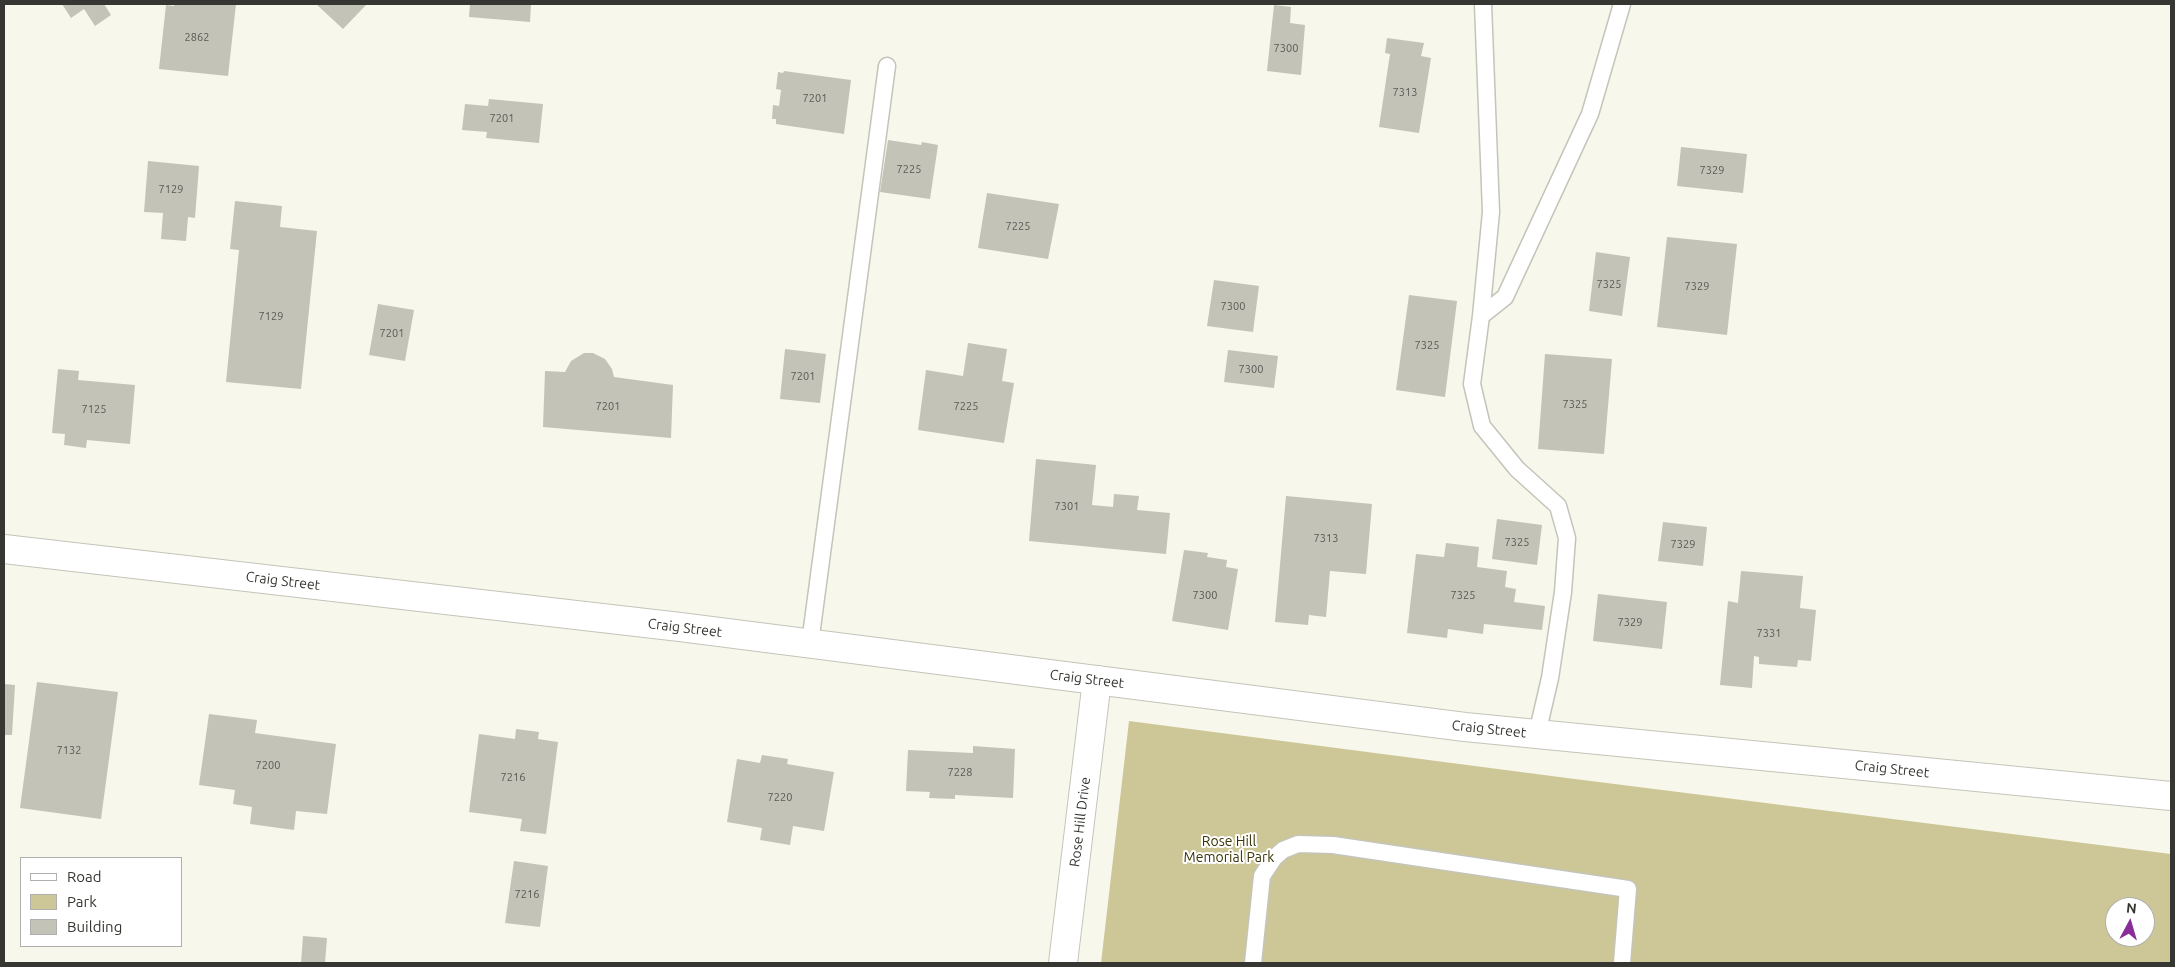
<!DOCTYPE html>
<html>
<head>
<meta charset="utf-8">
<style>
	body { margin:0 }
	#map { position:relative; width:2175px; height:967px; overflow:hidden; background:#f8f7ec; font-family:Ubuntu,sans-serif }
	canvas { display:block }
	.frame { position:absolute; inset:0; border:5px solid #363632; pointer-events:none }
	.legend { position:absolute; left:20px; top:857px; width:162px; height:90px; box-sizing:border-box; background:#fff; border:1px solid #afafad; margin:0; padding:6px 9px; list-style:none; font-size:15px; color:#363632 }
	.legend li { display:flex; align-items:center; gap:10px; height:25px }
	.legend b { width:25px; border:1px solid #afafad }
	.north { position:absolute; left:2105px; top:897px; width:50px; height:50px; box-sizing:border-box; background:#fff; border:1px solid #afafad; border-radius:50%; rotate:6deg; font-size:14px; font-weight:700; line-height:20px; text-align:center; color:#363632 }
	.north::after { content:''; display:block; margin:auto; width:18px; height:22px; background:#892d98; clip-path:polygon(50% 0,100% 100%,50% 72%,0 100%) }
</style>
</head>
<body>
<div id="map">
<canvas width="2175" height="967"></canvas>
<div class="frame"></div>
<ul class="legend">
<li><b style="height:6px;background:#fff"></b>Road</li>
<li><b style="height:14px;background:#cdc797"></b>Park</li>
<li><b style="height:14px;background:#c4c3b8"></b>Building</li>
</ul>
<div class="north">N</div>
</div>
<script>
const ctx = document.querySelector('canvas').getContext('2d');
ctx.lineJoin = 'round';
function paint(path, color) { ctx.fillStyle = color; ctx.fill(path, 'evenodd'); }
const shape = rows => new Path2D(rows.map(r => 'M' + r).join(''));
function trace(path, color, width, dash) { ctx.strokeStyle = color; ctx.lineWidth = width; ctx.lineCap = dash ? 'butt' : 'round'; ctx.setLineDash(dash || []); ctx.stroke(path); }
function drawText(font, color, halo, rows, align = 'center') {
  ctx.font = font + ' Ubuntu,sans-serif'; ctx.lineWidth = 4; ctx.setLineDash([]); ctx.textBaseline = 'middle'; ctx.strokeStyle = halo; ctx.fillStyle = color; for (const [text, x, y, turn = 0] of rows) {
    ctx.save(); ctx.translate(x, y); ctx.rotate((+turn || 0) * Math.PI / 180); ctx.textAlign = isNaN(turn) ? turn : align; if (halo) ctx.strokeText(text, 0, 0); ctx.fillText(text, 0, 0); ctx.restore();
  }
}
paint(shape([
	[1129,721,1567,778,2171,854,2171,963,1101,963],
	[2115,907,2145,907,2145,937,2115,937]
]), '#cdc797');
paint(shape([
	[62,4,104,4,111,15,95,26,84,9,71,18],
	[174,4,236,4,228,76,159,69,166,5,174,6],
	[316,4,364,4,366,5,343,29],
	[470,4,531,4,530,22,469,17],
	[1274,5,1291,7,1290,23,1305,25,1301,75,1267,71],
	[1387,38,1424,43,1421,56,1431,58,1419,133,1379,127,1390,54,1385,53],
	[784,71,851,80,844,134,776,124,776,119,772,119,773,105,779,106,781,90,776,89,778,72,783,73],
	[489,99,543,104,539,143,486,138,487,132,462,130,465,104,488,106],
	[888,140,921,145,922,142,938,145,930,199,880,192],
	[1681,147,1747,154,1743,193,1677,186],
	[148,161,199,166,195,218,188,217,186,241,161,239,163,213,144,212],
	[987,193,1059,204,1048,259,978,248],
	[235,201,282,206,280,227,317,231,301,389,226,382,239,250,230,249],
	[1667,237,1737,244,1727,335,1657,327],
	[1596,252,1630,257,1622,316,1589,311],
	[1214,280,1259,286,1253,332,1207,326],
	[1409,295,1457,301,1445,397,1396,390],
	[378,304,414,310,405,361,369,355],
	[968,343,1007,349,1002,381,1014,383,1004,443,918,430,926,370,963,376],
	[785,349,826,354,820,403,780,399],
	[1228,350,1278,356,1274,388,1224,382],
	[584,353,593,353,605,359,612,369,614,377,673,385,671,438,543,427,545,371,565,372,571,361],
	[1545,354,1612,359,1604,454,1538,449],
	[58,369,79,371,78,380,135,385,130,444,87,440,86,448,64,445,65,434,52,433],
	[1036,459,1096,465,1092,505,1113,507,1114,494,1139,496,1137,510,1170,513,1166,554,1029,541],
	[1286,496,1372,504,1366,574,1330,571,1326,617,1309,615,1308,625,1275,622],
	[1497,519,1542,525,1537,565,1492,559],
	[1663,522,1707,527,1703,566,1658,561],
	[1446,543,1479,547,1477,567,1507,571,1505,587,1516,589,1514,602,1545,606,1542,630,1484,624,1483,634,1448,629,1447,638,1407,633,1416,554,1444,557],
	[1184,550,1208,553,1207,557,1227,560,1226,567,1238,569,1228,630,1172,621],
	[1741,571,1803,576,1800,608,1816,610,1811,661,1798,660,1797,667,1759,664,1759,657,1754,656,1752,688,1720,685,1728,601,1738,603],
	[1598,594,1667,602,1662,649,1593,641],
	[37,682,118,692,101,819,20,808],
	[4,684,15,685,12,735,4,735],
	[209,714,257,720,255,733,336,744,327,814,296,811,294,830,250,824,252,807,233,804,235,790,199,785],
	[516,729,539,732,538,739,558,742,546,834,520,831,522,819,469,812,479,734,515,739],
	[973,746,1015,749,1013,798,955,795,955,799,929,798,930,792,906,791,908,750,973,753],
	[762,755,788,759,787,764,834,772,824,831,793,826,790,845,760,840,762,828,727,822,737,759,760,763],
	[514,861,548,866,540,927,505,923],
	[303,936,327,938,325,963,301,963]
]), '#c4c3b8');
const lane = shape([
	[1483,4,1491,212,1481,316,1472,384,1482,426,1517,469,1558,506,1567,538,1563,592,1550,678,1537,734],
	[1481,316,1505,297,1590,114,1622,4],
	[810,643,887,66],
	[1253,963,1262,876,1274,858,1283,850,1298,844,1333,845,1628,889,1622,963]
]);
const street = shape([
	[1063,963,1097,680]
]);
const secondary = shape([
	[4,549,680,627,1465,727,2171,796]
]);
trace(lane, '#c5c4b9', 19);
trace(street, '#c5c4b9', 30);
trace(secondary, '#c5c4b9', 30);
trace(lane, '#fff', 16);
trace(street, '#fff', 28);
trace(secondary, '#fff', 28);
drawText('11px', '#5a5954', null, [
	["2862",197,37],
	["7300",1286,48],
	["7313",1405,92],
	["7201",815,98],
	["7201",502,118],
	["7225",909,169],
	["7329",1712,170],
	["7129",171,189],
	["7225",1018,226],
	["7325",1609,284],
	["7329",1697,286],
	["7300",1233,306],
	["7129",271,316],
	["7201",392,333],
	["7325",1427,345],
	["7300",1251,369],
	["7201",803,376],
	["7325",1575,404],
	["7201",608,406],
	["7225",966,406],
	["7125",94,409],
	["7301",1067,506],
	["7313",1326,538],
	["7325",1517,542],
	["7329",1683,544],
	["7300",1205,595],
	["7325",1463,595],
	["7329",1630,622],
	["7331",1769,633],
	["7132",69,750],
	["7200",268,765],
	["7228",960,772],
	["7216",513,777],
	["7220",780,797],
	["7216",527,894]
]);
drawText('14px', '#363632', '#fff', [
	["Craig Street",283,581,7],
	["Craig Street",685,628,7],
	["Craig Street",1087,679,7],
	["Craig Street",1489,729,6],
	["Craig Street",1892,769,6],
	["Rose Hill Drive",1080,822,-83]
]);
drawText('14px', '#3a3406', '#fff', [
	["Rose Hill",1229,841],
	["Memorial Park",1229,857]
]);
</script>
</body>
</html>
